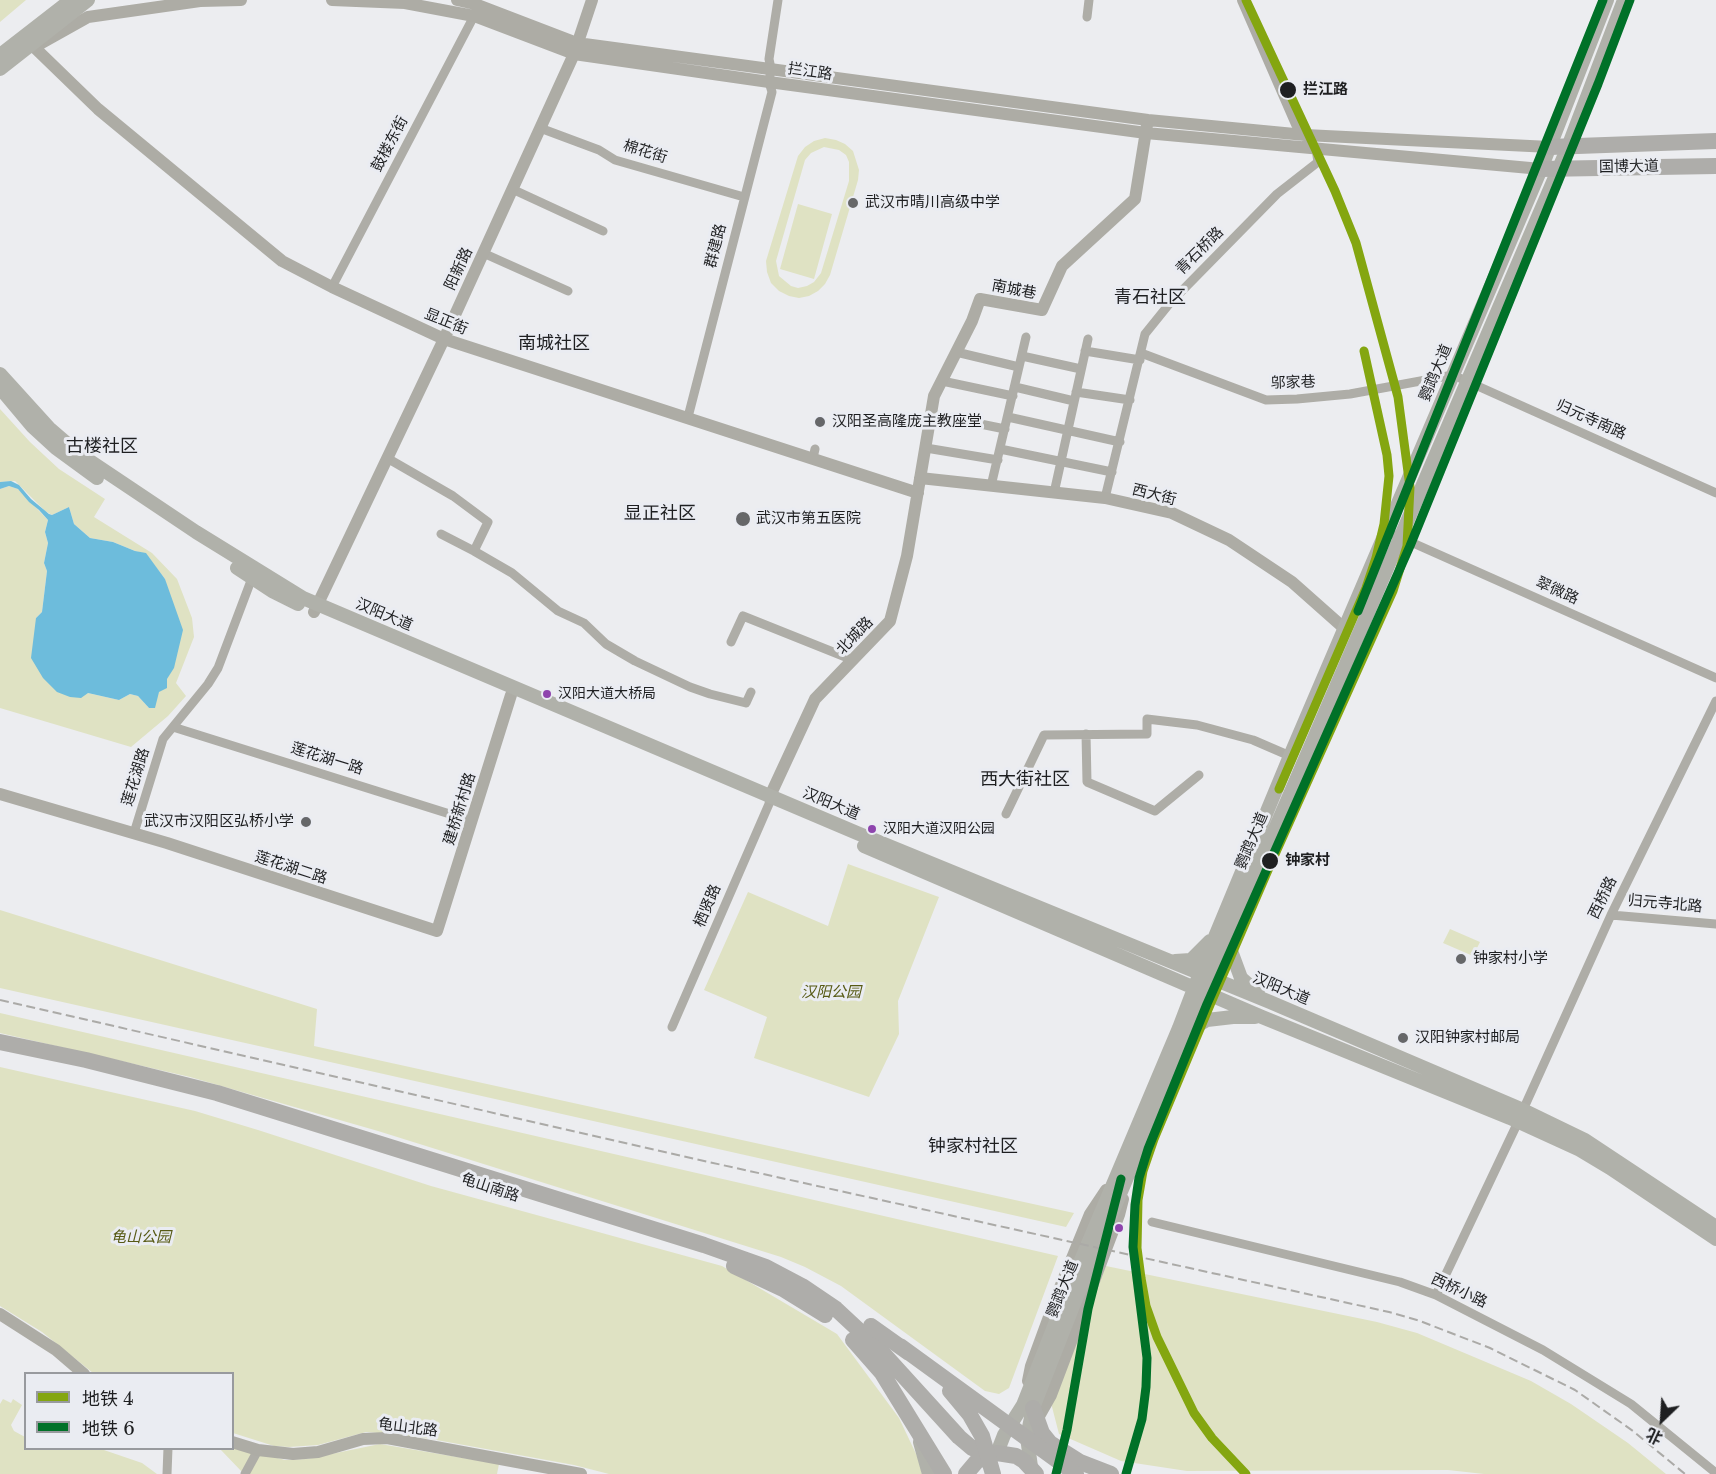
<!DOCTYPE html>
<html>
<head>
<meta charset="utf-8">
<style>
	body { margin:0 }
	#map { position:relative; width:1716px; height:1474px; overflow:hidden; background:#ecedf0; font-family:"Libre Baskerville","Noto Sans SC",serif }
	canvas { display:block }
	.legend { position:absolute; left:24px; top:1372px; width:210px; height:78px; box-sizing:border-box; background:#eaecf2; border:2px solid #989a9e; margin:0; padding:8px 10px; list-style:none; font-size:18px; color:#1e1f21 }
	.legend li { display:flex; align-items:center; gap:12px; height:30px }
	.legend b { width:30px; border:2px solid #989a9e }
	.north { position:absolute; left:1632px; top:1390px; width:60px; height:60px; -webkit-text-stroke:4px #eaecf2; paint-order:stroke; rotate:205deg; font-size:16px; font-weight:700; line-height:24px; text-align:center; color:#1e1f21 }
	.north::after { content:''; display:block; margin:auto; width:21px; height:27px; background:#1e1f21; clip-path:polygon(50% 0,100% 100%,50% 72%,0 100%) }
</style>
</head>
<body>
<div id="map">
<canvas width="1716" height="1474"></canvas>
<ul class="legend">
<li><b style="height:8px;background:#84a610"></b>地铁 4</li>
<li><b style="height:8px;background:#007128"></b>地铁 6</li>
</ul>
<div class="north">北</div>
</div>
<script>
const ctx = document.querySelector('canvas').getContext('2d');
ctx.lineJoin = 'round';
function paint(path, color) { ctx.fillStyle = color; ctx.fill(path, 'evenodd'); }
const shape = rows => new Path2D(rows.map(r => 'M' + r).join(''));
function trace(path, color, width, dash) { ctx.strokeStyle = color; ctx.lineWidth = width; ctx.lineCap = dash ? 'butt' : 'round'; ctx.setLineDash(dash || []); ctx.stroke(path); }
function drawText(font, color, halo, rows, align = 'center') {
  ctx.font = font + ' "Libre Baskerville","Noto Sans SC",serif'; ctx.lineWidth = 6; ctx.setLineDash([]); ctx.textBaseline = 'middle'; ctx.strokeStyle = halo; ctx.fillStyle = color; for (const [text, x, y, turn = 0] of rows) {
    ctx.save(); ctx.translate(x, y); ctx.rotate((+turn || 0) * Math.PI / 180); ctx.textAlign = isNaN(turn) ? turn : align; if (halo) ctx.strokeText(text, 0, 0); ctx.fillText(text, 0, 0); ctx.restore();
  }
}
paint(shape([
	[0,0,26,0,0,22],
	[825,138,836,140,845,144,853,151,859,170,858,180,830,275,825,284,818,291,809,296,799,298,789,296,779,291,771,283,767,272,766,261,798,156,805,147,814,141],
	[824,147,839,150,846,155,849,162,849,181,821,273,814,282,807,286,798,288,791,286,779,276,776,261,805,160,811,153],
	[798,204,832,214,814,279,780,269],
	[0,409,30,442,59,469,105,499,94,517,152,553,177,579,192,618,194,637,176,683,186,696,168,716,131,747,0,708,0,489,9,486,18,489,48,520,45,532,48,543,44,563,47,571,42,612,36,618,88,693,119,700,130,694,138,696,149,708,174,667,165,579,146,554,135,551,113,542,90,538,74,524,69,507,52,515,45,511,15,481,0,482],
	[848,864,939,897,898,1001,899,1034,869,1097,754,1058,767,1017,704,990,748,892,828,926],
	[0,910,317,1009,314,1046,1074,1213,1066,1227,0,988],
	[1450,929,1480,942,1473,956,1443,943],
	[0,1013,1058,1256,1009,1388,999,1394,985,1391,841,1286,805,1267,781,1257,378,1131,190,1077,0,1033],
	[0,1067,195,1111,258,1130,431,1186,722,1266,837,1334,899,1418,918,1458,922,1474,609,1474,574,1465,431,1439,378,1433,366,1432,318,1445,289,1447,274,1446,233,1433,232,1374,93,1373,42,1332,0,1306],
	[1106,1266,1377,1322,1417,1333,1531,1381,1571,1404,1628,1443,1666,1474,1484,1474,1448,1470,1187,1471,1121,1461,1059,1434,1051,1403],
	[3,1399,11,1403,13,1399,22,1405,11,1425,14,1431,25,1437,26,1448,101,1449,142,1463,157,1474,0,1474,0,1404],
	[380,1444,499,1464,497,1474,244,1474,220,1449,232,1448,233,1446,285,1460,307,1459]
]), '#dfe2c3');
paint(shape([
	[11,481,19,485,31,499,49,514,52,515,69,507,74,524,90,538,113,542,135,551,146,553,165,579,183,630,174,668,167,679,167,688,159,692,155,708,149,708,138,696,130,694,119,700,88,693,81,698,70,697,57,692,43,678,31,658,36,618,42,612,47,571,44,563,48,543,45,532,48,520,39,510,29,502,18,489,9,486,0,489,0,482]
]), '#6dbcdc');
trace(shape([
	[1087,17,1089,0],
	[540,128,599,150,615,160,744,197],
	[512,189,603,231],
	[483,253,568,291],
	[332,287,474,16],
	[1085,351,1140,360],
	[956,352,1019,367],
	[1141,353,1266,400,1297,399,1350,394,1453,375,1716,493],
	[1022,356,1081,369],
	[942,381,1013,396],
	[1015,387,1074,401],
	[1076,392,1130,400],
	[931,414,1005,429],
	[688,417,772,92,769,82,771,69,769,59,778,0],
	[1008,417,1120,442],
	[926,448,998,460],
	[1000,449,1112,472],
	[387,458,453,496,488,522,474,551,512,573,558,611,584,623,606,644,635,661,690,687,710,694,746,703,751,692],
	[813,458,815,449],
	[991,486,1026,337],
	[1054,493,1088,339],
	[1105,498,1145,334,1170,303,1277,194,1318,162,1316,149],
	[1386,531,1716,678],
	[441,534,474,551],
	[731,642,743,616,853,660],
	[173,727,472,821],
	[1086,734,1087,782,1155,811,1199,775],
	[1006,814,1044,735,1147,734,1147,719,1197,725,1253,740,1290,756],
	[134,833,163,739,208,684,218,668,252,578],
	[1611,915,1716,924],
	[672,1027,769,804,770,796],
	[1523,1110,1611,915,1716,701],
	[1152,1222,1400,1282,1436,1295,1543,1350,1631,1404,1716,1473],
	[1436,1295,1518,1122],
	[167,1474,168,1448],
	[245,1474,258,1450]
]), '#aeada7', 9);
trace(shape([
	[332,0,405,3,474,16,574,54,769,82,1146,133,1541,169],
	[457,0,475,4,577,43,1148,120,1305,135,1550,147],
	[1243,0,1297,124,1308,139],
	[38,45,88,17,200,1,241,0],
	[34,47,98,109,282,261,332,287,444,339,918,493],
	[920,478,1105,498,1172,513,1229,540,1292,582,1345,629],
	[314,612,444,339,574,54,592,0],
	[0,794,167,843,437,931,511,695],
	[770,796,815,699,890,621,907,556,934,396,972,321,980,299,1042,310,1062,266,1135,199,1147,125],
	[0,1314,56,1350,84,1374],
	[1028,1381,1031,1366,1057,1295,1090,1214,1106,1190],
	[1038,1418,1051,1395,1119,1215,1123,1199],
	[232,1442,258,1450,293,1454,318,1452,363,1439,387,1438,581,1474]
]), '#adaca5', 12);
trace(shape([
	[0,55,71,0],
	[0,69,88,0],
	[0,374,49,428,78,453,196,532,303,598,857,833,1270,1002,1523,1110,1585,1140,1716,1227],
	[0,388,32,426,56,448,97,478],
	[237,568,272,591,298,604],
	[864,846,1262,1017,1510,1118,1580,1150,1610,1168,1716,1239],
	[1227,940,1241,978,1258,993],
	[1175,961,1191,960,1210,941],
	[1188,1031,1207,1020,1233,1017,1255,1017],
	[920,1442,929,1474],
	[997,1453,1004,1435,1023,1405,1068,1291,1179,1028,1200,973,1290,756,1541,169,1607,0],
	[1031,1467,1027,1437,1033,1408,1077,1296,1211,978,1568,147,1624,0]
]), '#b0b1aa', 14);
trace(shape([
	[1550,147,1716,141],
	[1541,169,1716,166],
	[0,1042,86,1060,217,1093,704,1245,766,1267,802,1286,836,1309,879,1349,959,1437,972,1448,988,1455],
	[734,1266,783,1289,825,1315],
	[853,1340,882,1373,944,1474],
	[1033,1408,1042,1433,1050,1443,1080,1462,1111,1474],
	[966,1474,977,1461,997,1453,1016,1456,1024,1461,1036,1474]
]), '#aeadaa', 16);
trace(shape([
	[0,1000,695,1159,1389,1312,1420,1321,1490,1348,1575,1390,1633,1431,1685,1474]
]), '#abaaa7', 2, [9, 4.5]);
trace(shape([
	[871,1326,909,1353],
	[900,1346,1076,1474],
	[950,1391,970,1415,982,1436,993,1474]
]), '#aeadaa', 16);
trace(shape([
	[1246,0,1335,191,1356,243,1398,397,1410,487,1407,546,1393,591,1272,861,1210,1005,1154,1139,1143,1171,1138,1200,1137,1248,1141,1278,1146,1306,1157,1337,1194,1413,1212,1438,1246,1474],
	[1279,789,1366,588,1376,558,1384,524,1389,476,1387,455,1364,351]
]), '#84a610', 9);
trace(shape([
	[1358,611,1603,0],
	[1056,1474,1067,1430,1088,1309,1121,1179],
	[1126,1474,1142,1419,1146,1387,1147,1358,1133,1247,1135,1205,1139,1178,1148,1149,1207,1004,1410,546,1598,84,1630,0]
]), '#007128', 9);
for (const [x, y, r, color] of [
	[1288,90,9,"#1e1f21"],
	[853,203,6,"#666769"],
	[820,422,6,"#666769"],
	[743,519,8,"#666769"],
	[547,694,5,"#8e44ad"],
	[306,822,6,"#666769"],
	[872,829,5,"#8e44ad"],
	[1270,861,9,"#1e1f21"],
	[1461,959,6,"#666769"],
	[1403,1038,6,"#666769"],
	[1119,1228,5,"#8e44ad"]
]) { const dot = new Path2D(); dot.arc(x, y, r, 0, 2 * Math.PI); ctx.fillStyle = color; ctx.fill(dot); trace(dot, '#eaecf2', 2); }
drawText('14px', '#1e1f21', '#eaecf2', [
	["汉阳大道大桥局",558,694],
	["汉阳大道汉阳公园",883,829]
], 'left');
drawText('15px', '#1e1f21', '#eaecf2', [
	["拦江路",810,72,8],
	["鼓楼东街",390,144,-62],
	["棉花街",645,152,17],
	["国博大道",1629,167,-1],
	["群建路",716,246,-76],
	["青石桥路",1200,251,-45],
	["阳新路",459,269,-65],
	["南城巷",1014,290,11],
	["显正街",446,322,22],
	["鹦鹉大道",1436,373,-67],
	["邬家巷",1293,383,-2],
	["归元寺南路",1591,420,24],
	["西大街",1154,495,14],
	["翠微路",1557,591,24],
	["汉阳大道",384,615,23],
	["北城路",855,636,-46],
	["莲花湖一路",327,759,17],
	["莲花湖路",136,777,-73],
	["汉阳大道",831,804,23],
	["建桥新村路",460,809,-73],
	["鹦鹉大道",1252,841,-67],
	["莲花湖二路",291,868,18],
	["西桥路",1603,898,-64],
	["归元寺北路",1665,904,5],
	["栖贤路",708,906,-67],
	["汉阳大道",1281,989,23],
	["龟山南路",490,1188,18],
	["鹦鹉大道",1063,1289,-68],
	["西桥小路",1459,1291,25],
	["龟山北路",408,1428,7]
]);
drawText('bold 15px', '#1e1f21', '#eaecf2', [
	["拦江路",1303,90],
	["钟家村",1285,861]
], 'left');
drawText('15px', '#1e1f21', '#eaecf2', [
	["武汉市晴川高级中学",865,203],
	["汉阳圣高隆庞主教座堂",832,422],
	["武汉市第五医院",756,519],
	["武汉市汉阳区弘桥小学",294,822,"right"],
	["钟家村小学",1473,959],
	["汉阳钟家村邮局",1415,1038]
], 'left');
drawText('italic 15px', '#575a15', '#eaecf2', [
	["汉阳公园",831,993],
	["龟山公园",141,1238]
]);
drawText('18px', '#1e1f21', '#eaecf2', [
	["青石社区",1150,298],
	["南城社区",554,344],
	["古楼社区",102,447],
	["显正社区",660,514],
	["西大街社区",1025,780],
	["钟家村社区",973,1147]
]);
</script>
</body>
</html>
